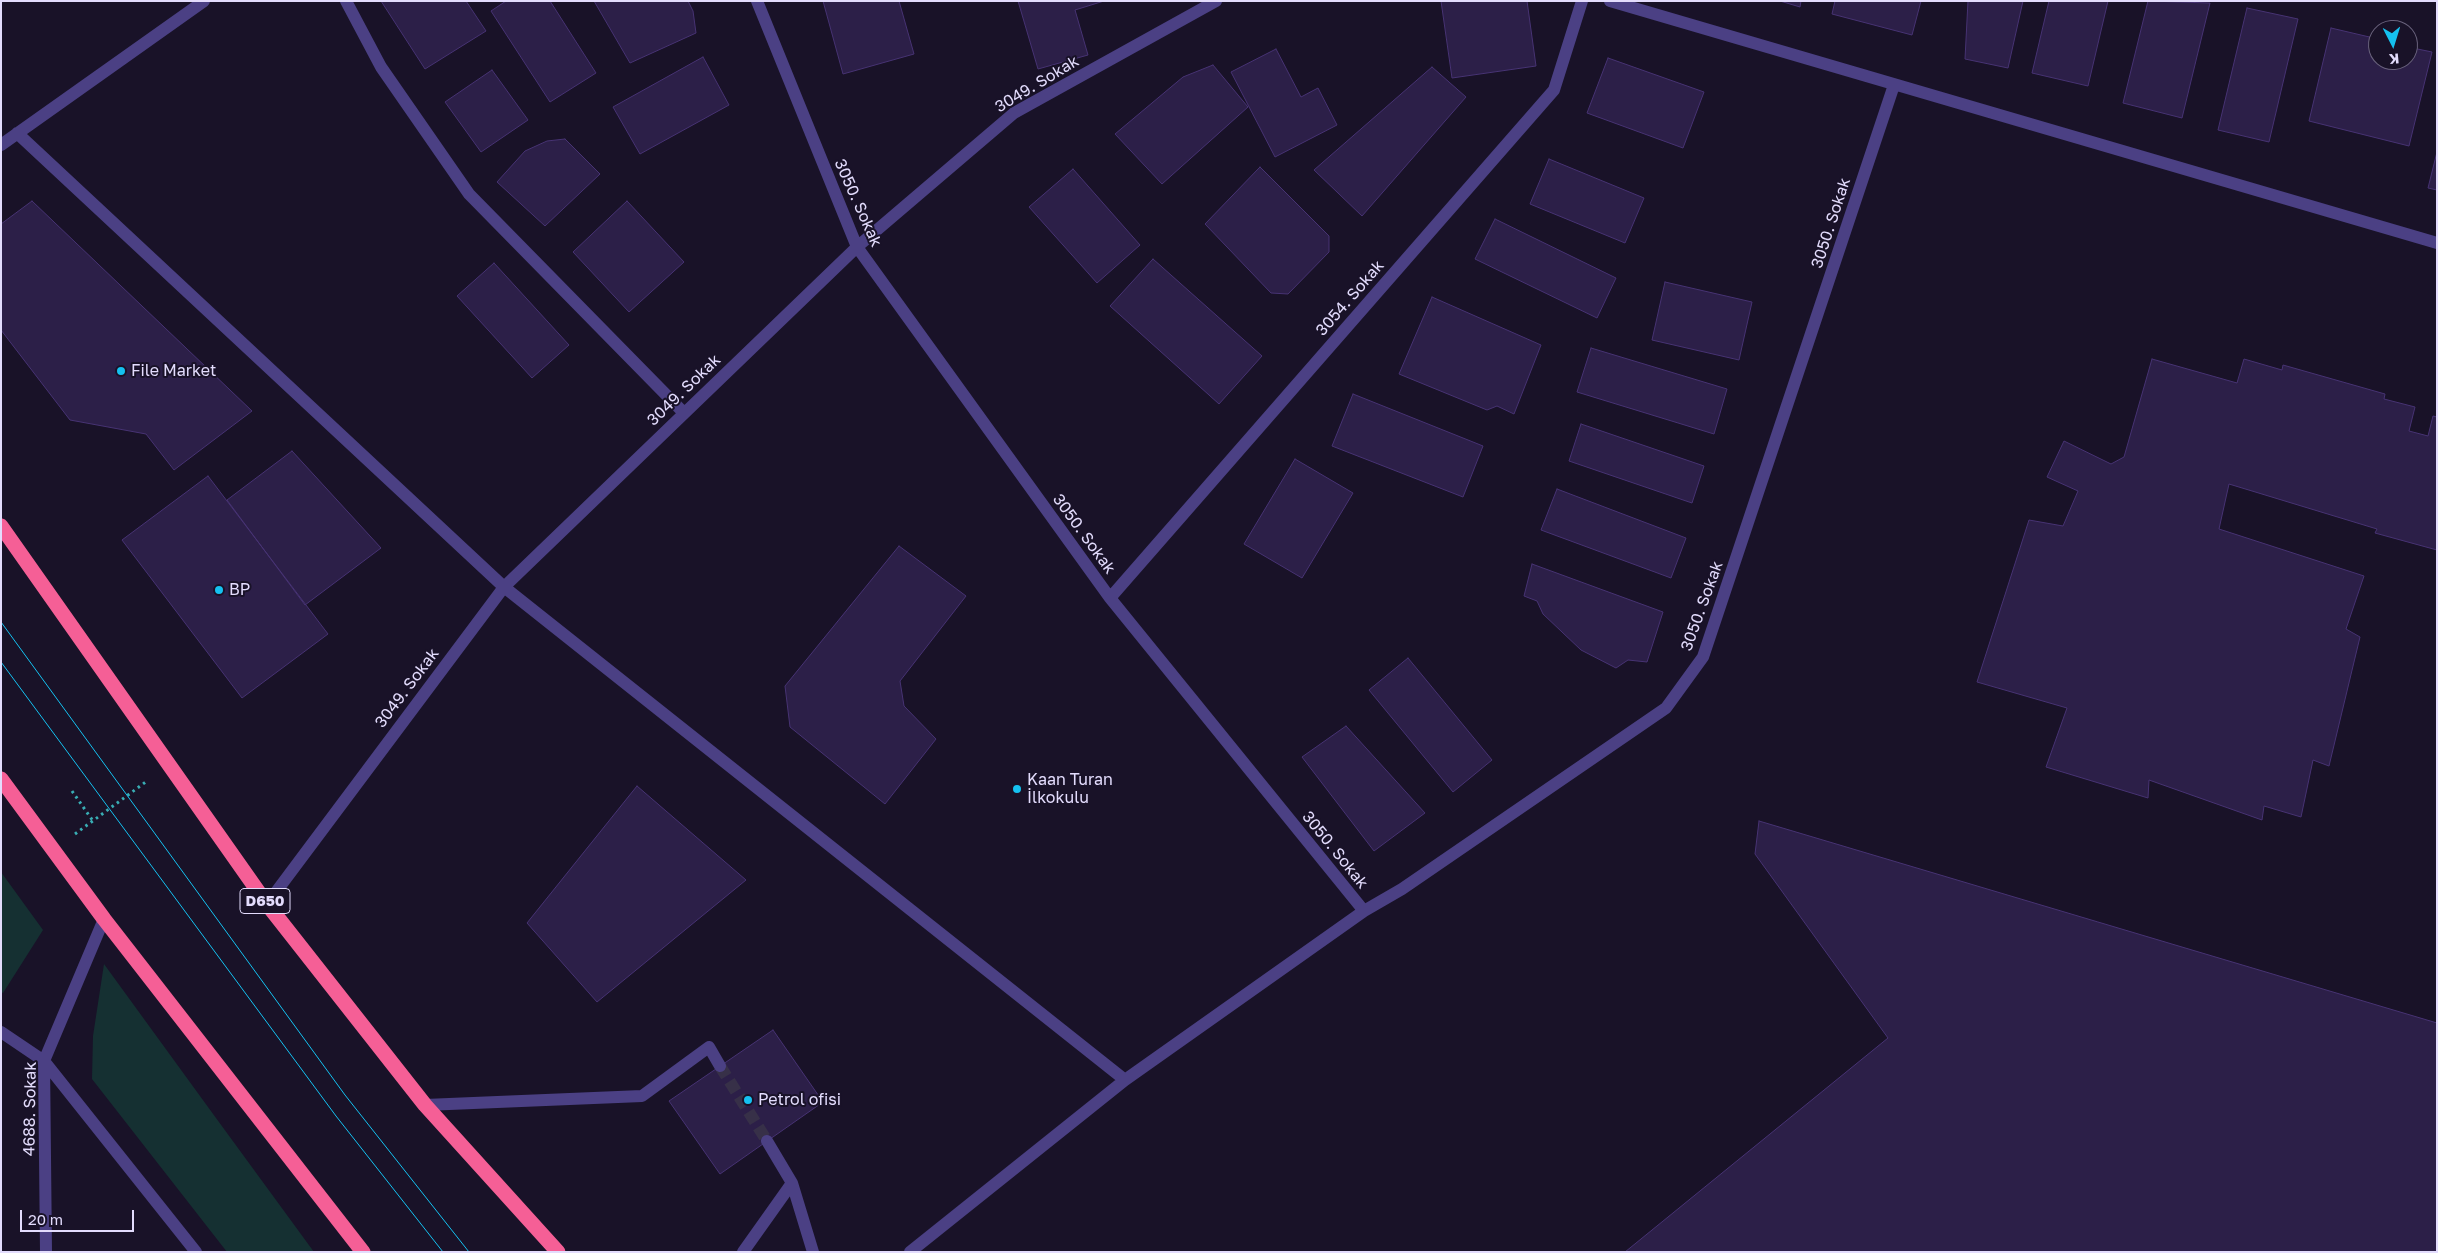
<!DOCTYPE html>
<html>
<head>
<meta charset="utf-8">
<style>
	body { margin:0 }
	#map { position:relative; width:2438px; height:1253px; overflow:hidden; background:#191228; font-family:"Golos Text",sans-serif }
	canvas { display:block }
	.frame { position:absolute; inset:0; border:2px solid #e3dcfd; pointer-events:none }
	.north { position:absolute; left:2368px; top:20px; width:50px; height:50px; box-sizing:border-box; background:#191228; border:1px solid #6a637d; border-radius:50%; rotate:175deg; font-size:14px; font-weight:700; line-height:20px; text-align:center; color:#e3dcfd }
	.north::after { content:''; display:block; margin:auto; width:18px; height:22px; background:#15c1f0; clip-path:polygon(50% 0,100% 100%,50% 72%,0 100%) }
	.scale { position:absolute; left:20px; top:1210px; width:114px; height:22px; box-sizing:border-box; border:2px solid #e3dcfd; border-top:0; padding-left:6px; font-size:15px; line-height:18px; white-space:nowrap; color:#e3dcfd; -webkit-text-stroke:4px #191228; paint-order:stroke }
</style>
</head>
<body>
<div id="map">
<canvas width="2438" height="1253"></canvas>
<div class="frame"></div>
<div class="north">K</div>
<div class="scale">20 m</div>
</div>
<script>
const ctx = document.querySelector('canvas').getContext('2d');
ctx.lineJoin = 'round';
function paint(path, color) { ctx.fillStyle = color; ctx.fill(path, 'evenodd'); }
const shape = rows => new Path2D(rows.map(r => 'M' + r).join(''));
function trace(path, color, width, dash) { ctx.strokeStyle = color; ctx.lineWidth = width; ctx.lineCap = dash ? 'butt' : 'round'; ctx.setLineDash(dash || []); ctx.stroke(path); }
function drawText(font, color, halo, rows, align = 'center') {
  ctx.font = font + ' "Golos Text",sans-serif'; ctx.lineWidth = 4; ctx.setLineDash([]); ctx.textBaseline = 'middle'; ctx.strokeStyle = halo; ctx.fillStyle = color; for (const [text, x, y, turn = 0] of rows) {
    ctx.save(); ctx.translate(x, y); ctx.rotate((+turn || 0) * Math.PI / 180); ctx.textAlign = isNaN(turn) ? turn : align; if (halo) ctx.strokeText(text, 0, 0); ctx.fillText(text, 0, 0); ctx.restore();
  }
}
paint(shape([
	[1,872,43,930,3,993,1,992],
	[104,964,216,1118,314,1252,227,1252,92,1079,93,1036]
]), '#153032');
const building = shape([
	[381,1,466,1,486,31,425,69,381,1],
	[506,1,550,1,596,73,550,102,491,11,506,1],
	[594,1,688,1,693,11,696,33,630,63,594,1],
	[823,1,899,1,914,54,843,74,823,1],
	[1018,1,1104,1,1075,10,1088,55,1038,69,1018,1],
	[1441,1,1527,1,1536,66,1452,78,1441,1],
	[1780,1,1801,1,1800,7,1780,1],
	[1835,1,1921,1,1912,35,1832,14,1835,1],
	[1968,1,2023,1,2008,68,1965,59,1968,1],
	[2049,1,2108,1,2088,86,2032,73,2049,1],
	[2148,1,2210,3,2182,118,2123,103,2148,1],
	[2247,8,2298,19,2269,142,2218,130,2247,8],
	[2331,28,2378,39,2378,60,2408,60,2408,47,2432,52,2409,146,2309,121,2331,28],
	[1276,49,1301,97,1318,88,1337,125,1275,157,1231,72,1276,49],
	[703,57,729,105,640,154,613,107,703,57],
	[1608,58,1704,92,1683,148,1587,113,1608,58],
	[1213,65,1248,107,1162,184,1115,134,1183,77,1213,65],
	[1432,67,1466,97,1362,216,1314,170,1432,67],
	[492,70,528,120,481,152,445,102,492,70],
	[565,139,600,174,545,226,497,182,525,151,547,141,565,139],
	[2437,152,2437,190,2428,188,2437,152],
	[1549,159,1644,198,1625,243,1530,204,1549,159],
	[1260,167,1329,236,1329,252,1288,294,1271,293,1205,224,1260,167],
	[1073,169,1140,245,1097,283,1029,207,1073,169],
	[32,201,252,411,174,470,146,434,70,420,1,330,1,224,32,201],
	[627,201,684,262,629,312,573,252,627,201],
	[1495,219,1616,278,1597,318,1475,259,1495,219],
	[1153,259,1262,356,1219,404,1110,306,1153,259],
	[494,263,569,345,532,378,457,296,494,263],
	[1665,282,1752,302,1739,360,1652,340,1665,282],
	[1432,297,1541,345,1514,414,1497,406,1487,410,1399,374,1432,297],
	[1591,348,1727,389,1714,434,1577,392,1591,348],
	[2152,359,2237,383,2244,359,2282,370,2283,365,2385,394,2384,399,2415,407,2409,431,2428,436,2433,416,2437,417,2437,550,2375,533,2377,529,2229,484,2219,529,2364,576,2346,629,2360,637,2329,766,2313,760,2301,817,2264,806,2262,820,2149,780,2148,798,2046,767,2067,708,1977,682,2029,520,2063,526,2078,491,2047,477,2064,441,2111,464,2124,457,2152,359],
	[1353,394,1483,446,1463,497,1332,446,1353,394],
	[1581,424,1704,466,1692,503,1569,461,1581,424],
	[292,451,381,548,305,605,227,500,292,451],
	[1295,459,1353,493,1302,578,1244,544,1295,459],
	[208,476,328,634,242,698,122,540,208,476],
	[1557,489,1686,538,1671,578,1541,530,1557,489],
	[899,546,966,596,900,681,904,706,936,739,885,804,790,727,785,686,899,546],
	[1532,564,1663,612,1647,662,1628,660,1616,668,1581,650,1543,614,1537,601,1524,596,1532,564],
	[1408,658,1492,760,1453,792,1369,690,1408,658],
	[1346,726,1425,813,1374,851,1302,757,1346,726],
	[637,786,746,880,597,1002,527,923,637,786],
	[1759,821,2437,1023,2437,1252,1625,1252,1888,1038,1755,854,1759,821],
	[773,1030,823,1102,720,1174,669,1101,773,1030]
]);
paint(building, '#2c1f48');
trace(building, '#473373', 1);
trace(shape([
	[720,1066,767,1141]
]), '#373048', 12, [12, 6]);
trace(shape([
	[72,791,93,821],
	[75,834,147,781]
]), '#39adb4', 3, [2.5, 4]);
trace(shape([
	[346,1,381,67,469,194,684,413],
	[757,1,857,247,1110,598,1364,911,1402,889,1666,708,1703,657,1894,85],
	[1610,1,2437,243],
	[17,133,504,587,1125,1080,1364,911],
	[1,145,204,1],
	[1110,598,1554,90,1582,1],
	[267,904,504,587,857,247,1014,113,1216,1],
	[1,1032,44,1061,196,1252],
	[425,1105,642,1096,709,1047,720,1066],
	[792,1183,813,1252],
	[46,1252,44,1061,104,919],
	[743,1252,792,1183,767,1141],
	[910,1252,1125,1080]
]), '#4b4084', 12);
trace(shape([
	[1,526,267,904,425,1105,558,1252],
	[1,779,104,919,363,1252]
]), '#f55f96', 15);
trace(shape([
	[1,622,345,1095,469,1252],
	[1,662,336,1116,443,1252]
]), '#15c1f0', 1);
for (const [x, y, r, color] of [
	[121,371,5,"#15c1f0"],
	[219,590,5,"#15c1f0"],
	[1017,789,5,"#15c1f0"],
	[748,1100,5,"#15c1f0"]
]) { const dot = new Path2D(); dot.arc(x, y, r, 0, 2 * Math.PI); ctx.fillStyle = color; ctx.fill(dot); trace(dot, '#191228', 2); }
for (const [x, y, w] of [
	[265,901,50]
]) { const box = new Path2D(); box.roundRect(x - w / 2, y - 12.5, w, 25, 4); ctx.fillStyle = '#191228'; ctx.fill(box); trace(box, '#e3dcfd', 1); }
drawText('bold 15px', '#e3dcfd', null, [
	["D650",265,901]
]);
drawText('16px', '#e3dcfd', '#191228', [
	["3049. Sokak",1037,84,-31],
	["3050. Sokak",858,203,66],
	["3050. Sokak",1831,223,-72],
	["3054. Sokak",1350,298,-49],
	["3049. Sokak",684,390,-44],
	["3050. Sokak",1084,534,54],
	["3050. Sokak",1702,606,-70],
	["3049. Sokak",407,688,-53],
	["3050. Sokak",1335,850,51],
	["4688. Sokak",30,1109,-89]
]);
drawText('16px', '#e3dcfd', '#191228', [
	["File Market",131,371],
	["BP",229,590],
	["Kaan Turan",1027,780],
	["İlkokulu",1027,798],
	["Petrol ofisi",758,1100]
], 'left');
</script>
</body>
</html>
